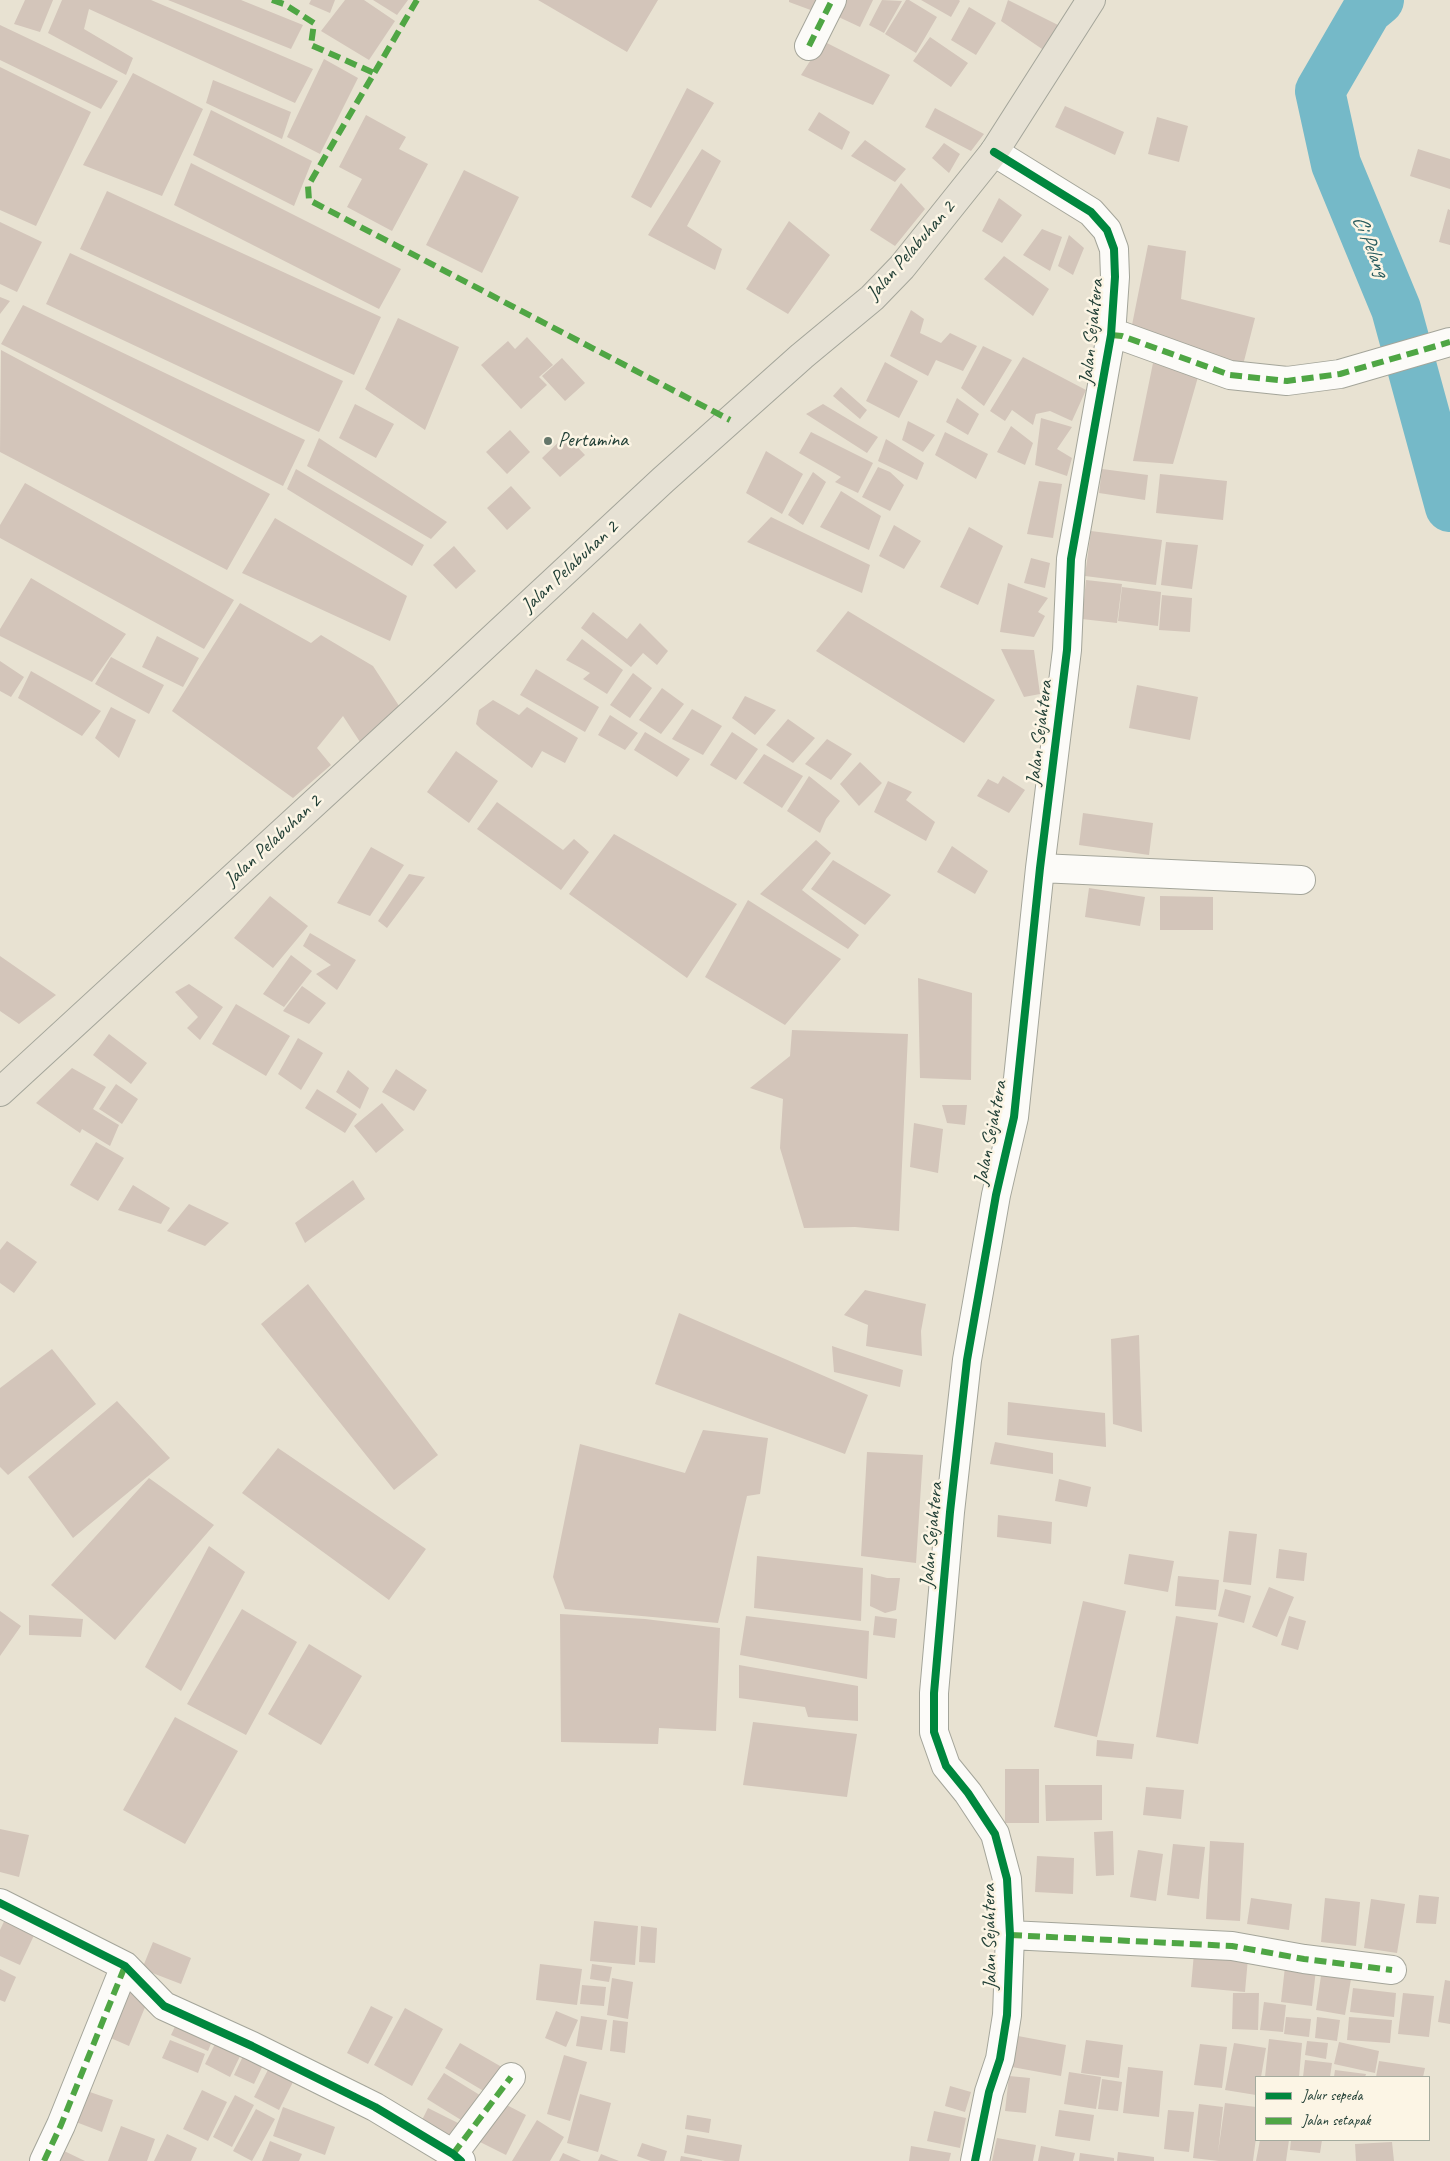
<!DOCTYPE html>
<html>
<head>
<meta charset="utf-8">
<style>
	body { margin:0 }
	#map { position:relative; width:1450px; height:2161px; overflow:hidden; background:#e8e2d2; font-family:Caveat,sans-serif }
	canvas { display:block }
	.legend { position:absolute; left:1255px; top:2076px; width:175px; height:65px; box-sizing:border-box; background:#fcf5e5; border:1px solid #a4ab9e; margin:0; padding:6px 9px; list-style:none; font-size:15px; color:#1f3d34 }
	.legend li { display:flex; align-items:center; gap:10px; height:25px }
	.legend b { width:25px; border:1px solid #a4ab9e }
</style>
</head>
<body>
<div id="map">
<canvas width="1450" height="2161"></canvas>
<ul class="legend">
<li><b style="height:6px;background:#00873e"></b>Jalur sepeda</li>
<li><b style="height:6px;background:#4fa644"></b>Jalan setapak</li>
</ul>
</div>
<script>
const ctx = document.querySelector('canvas').getContext('2d');
ctx.lineJoin = 'round';
const shape = rows => new Path2D(rows.map(r => 'M' + r).join(''));
function trace(path, color, width, dash) { ctx.strokeStyle = color; ctx.lineWidth = width; ctx.lineCap = dash ? 'butt' : 'round'; ctx.setLineDash(dash || []); ctx.stroke(path); }
function paint(path, color) { ctx.fillStyle = color; ctx.fill(path, 'evenodd'); }
function drawText(font, color, halo, rows, align = 'center') {
  ctx.font = font + ' Caveat,sans-serif'; ctx.lineWidth = 5; ctx.setLineDash([]); ctx.textBaseline = 'middle'; ctx.strokeStyle = halo; ctx.fillStyle = color; for (const [text, x, y, turn = 0] of rows) {
    ctx.save(); ctx.translate(x, y); ctx.rotate((+turn || 0) * Math.PI / 180); ctx.textAlign = isNaN(turn) ? turn : align; if (halo) ctx.strokeText(text, 0, 0); ctx.fillText(text, 0, 0); ctx.restore();
  }
}
trace(shape([
	[1379,0,1367,10,1320,91,1336,164,1396,309,1450,507]
]), '#75b9c8', 50);
paint(shape([
	[25,0,53,0,40,32,14,24],
	[62,0,151,0,313,69,295,103,89,9,84,29,133,58,126,75,48,33],
	[168,0,241,0,303,25,291,49],
	[311,0,335,0,330,13,309,4],
	[345,0,364,0,395,21,369,60,321,31],
	[373,0,408,0,397,15],
	[538,0,658,0,627,52],
	[789,0,820,0,816,12,789,2],
	[836,0,873,0,860,27,830,13],
	[882,0,902,1,884,33,869,25],
	[906,0,909,0,937,17,916,53,885,34],
	[921,0,959,0,960,1,951,17],
	[1008,0,1058,25,1045,51,1001,21],
	[969,7,996,23,976,55,951,40],
	[0,25,118,81,101,109,0,60],
	[930,37,968,63,951,87,913,61],
	[823,41,890,75,873,105,801,75],
	[324,59,358,78,320,154,287,137],
	[0,67,91,112,36,226,0,210],
	[133,73,203,109,162,196,83,165],
	[213,80,291,112,282,139,206,103],
	[687,88,714,103,651,208,631,197],
	[1065,106,1124,132,1115,155,1055,127],
	[935,108,984,134,971,151,925,127],
	[211,110,312,161,294,206,193,155],
	[819,112,850,132,842,150,808,130],
	[366,115,406,137,399,149,428,164,392,231,347,207,362,179,339,167],
	[1157,117,1188,126,1179,162,1148,154],
	[865,140,906,169,895,182,851,156],
	[944,143,960,154,949,173,932,158],
	[702,149,721,161,687,226,722,249,715,270,648,235],
	[1418,149,1450,159,1450,189,1410,176],
	[191,163,401,269,379,309,174,205],
	[464,170,519,197,482,273,426,245],
	[901,183,925,209,895,246,870,230],
	[107,191,381,317,354,375,80,249],
	[999,198,1022,215,1002,243,982,231],
	[1448,209,1450,210,1450,245,1439,242],
	[789,221,830,255,788,314,746,289],
	[0,222,42,242,17,292,0,284],
	[1042,229,1062,237,1050,271,1023,255],
	[1069,235,1084,248,1073,275,1058,266],
	[1148,245,1186,251,1181,299,1255,318,1243,365,1132,325],
	[70,253,343,381,319,432,46,304],
	[1004,256,1049,289,1033,316,984,279],
	[0,297,10,301,0,314],
	[23,305,305,440,283,486,1,344],
	[911,310,924,319,920,333,941,343,950,333,977,346,963,371,936,360,928,376,890,356],
	[398,318,459,347,425,430,365,389],
	[527,337,553,365,539,377,547,385,521,409,481,365,508,341,515,349],
	[983,346,1012,360,984,406,961,388],
	[1,350,270,494,227,570,0,452],
	[1023,357,1086,390,1072,421,1050,411,1036,414,1033,425,1012,410,1005,421,990,411],
	[562,358,585,383,565,401,542,376],
	[885,362,918,381,899,418,866,401],
	[1153,363,1198,377,1173,464,1133,461],
	[841,387,867,410,860,419,833,396],
	[957,398,979,414,968,435,946,422],
	[355,404,394,424,376,458,339,438],
	[823,404,878,437,867,453,806,414],
	[1041,418,1072,427,1057,449,1072,458,1067,476,1035,465],
	[908,421,935,435,923,452,902,440],
	[1011,426,1033,443,1025,465,997,452],
	[510,430,530,452,507,474,486,452],
	[811,432,873,463,858,493,835,482,841,477,799,453],
	[945,432,988,454,976,479,935,455],
	[566,435,585,455,560,477,542,458],
	[319,438,447,522,431,539,307,466],
	[886,439,924,463,917,480,878,461],
	[766,451,803,474,782,514,746,493],
	[878,467,890,472,904,485,890,511,862,497],
	[296,469,424,545,412,566,287,489],
	[1102,469,1148,475,1145,500,1099,493],
	[813,472,826,482,803,525,788,515],
	[1160,474,1227,481,1223,520,1156,513],
	[1039,481,1062,484,1053,538,1027,534],
	[25,483,234,600,204,649,0,538,0,525],
	[511,486,531,508,507,530,487,508],
	[841,491,881,516,869,550,820,527],
	[771,517,870,565,862,593,747,542],
	[275,518,407,596,390,641,242,573],
	[894,525,921,541,904,569,879,556],
	[969,527,1003,546,978,605,940,587],
	[1091,531,1162,540,1156,585,1085,576],
	[1166,542,1198,545,1192,589,1161,585],
	[454,546,476,571,456,589,433,565],
	[1031,558,1050,563,1045,588,1024,583],
	[31,578,126,634,92,682,0,636,0,629],
	[1086,580,1122,584,1117,623,1082,619],
	[1008,583,1048,598,1038,612,1045,616,1034,637,1000,632],
	[1122,587,1161,592,1158,626,1118,621],
	[1162,595,1192,598,1190,632,1159,630],
	[240,603,311,643,321,635,373,666,401,709,360,742,343,716,317,748,331,765,293,798,172,711],
	[848,611,995,700,964,743,816,651],
	[593,612,627,639,640,623,668,651,657,665,643,653,631,667,581,628],
	[157,636,199,658,183,687,142,667],
	[582,639,623,670,607,694,583,679,590,673,566,660],
	[1001,649,1034,650,1040,694,1024,697],
	[111,657,164,685,149,714,95,684],
	[0,661,24,677,11,697,0,691],
	[536,669,599,707,585,732,520,695],
	[31,671,101,711,82,736,18,698],
	[633,673,652,688,630,718,610,705],
	[1137,685,1198,697,1190,740,1129,728],
	[662,688,684,704,661,734,639,720],
	[745,696,776,710,755,735,732,718],
	[493,700,519,715,527,707,578,738,565,763,542,751,532,768,481,729,476,724,479,710],
	[111,707,136,720,119,758,95,738],
	[692,709,722,726,703,755,672,739],
	[610,715,638,733,625,750,598,735],
	[788,719,815,738,793,763,766,745],
	[645,732,690,759,677,777,634,750],
	[732,732,758,749,736,780,710,765],
	[827,739,852,754,831,780,805,764],
	[456,751,498,781,469,823,427,792],
	[764,754,803,776,782,808,743,783],
	[860,762,882,783,859,806,840,784],
	[809,776,840,801,826,819,820,833,787,811],
	[1003,776,1025,790,1009,813,977,796,988,779,998,784],
	[888,781,912,792,906,800,935,822,926,841,874,812],
	[497,802,563,850,574,839,589,852,561,890,477,829],
	[1083,813,1153,823,1149,855,1079,845],
	[614,834,737,904,687,978,569,894],
	[816,840,831,853,802,890,859,935,848,949,760,894],
	[952,846,988,871,975,894,937,872],
	[371,847,404,865,370,916,337,903],
	[833,860,891,895,865,925,811,889],
	[409,874,425,877,387,928,378,921],
	[1089,888,1145,897,1140,926,1085,917],
	[270,896,308,926,273,968,234,938],
	[1160,896,1213,897,1213,930,1160,930],
	[748,900,841,959,785,1025,705,977],
	[310,933,356,960,337,990,316,974,331,965,303,946],
	[291,955,312,971,284,1007,263,994],
	[0,956,56,995,19,1024,0,1011],
	[918,978,972,993,971,1080,920,1078],
	[189,984,223,1007,200,1040,187,1028,198,1017,175,992],
	[302,986,326,1003,309,1024,283,1011],
	[236,1004,290,1036,266,1076,212,1044],
	[792,1030,908,1034,899,1231,855,1227,804,1228,780,1148,783,1099,750,1088,790,1056],
	[109,1034,147,1063,131,1084,93,1055],
	[298,1038,323,1053,301,1090,278,1074],
	[72,1068,106,1087,93,1109,119,1125,110,1146,82,1129,80,1133,36,1103],
	[396,1069,427,1090,414,1111,382,1092],
	[348,1070,369,1088,360,1109,336,1092],
	[116,1084,138,1099,122,1124,99,1109],
	[317,1089,357,1114,345,1133,305,1108],
	[382,1103,404,1130,376,1153,354,1126],
	[942,1105,967,1105,965,1125,947,1123],
	[914,1123,943,1129,938,1173,910,1167],
	[96,1142,124,1158,98,1201,70,1185],
	[353,1180,365,1199,305,1243,295,1223],
	[133,1185,170,1208,161,1224,118,1210],
	[189,1204,229,1223,205,1246,167,1231],
	[7,1241,37,1262,14,1293,0,1283,0,1250],
	[308,1284,438,1455,394,1490,261,1324],
	[865,1290,926,1304,921,1331,922,1356,866,1346,868,1325,844,1315],
	[679,1313,868,1395,845,1454,655,1384],
	[1139,1335,1142,1432,1113,1424,1111,1339],
	[832,1346,903,1370,900,1387,834,1372],
	[52,1349,96,1404,8,1475,0,1467,0,1388],
	[117,1401,170,1458,73,1538,28,1477],
	[1008,1402,1105,1413,1106,1447,1007,1435],
	[703,1430,768,1438,760,1494,747,1496,718,1623,565,1609,553,1577,580,1444,685,1473],
	[995,1442,1053,1453,1053,1474,990,1464],
	[278,1448,426,1549,389,1600,242,1493],
	[867,1452,923,1455,916,1563,861,1556],
	[149,1478,214,1525,115,1640,51,1585],
	[1059,1479,1091,1487,1087,1507,1055,1501],
	[998,1515,1052,1522,1051,1544,997,1537],
	[1229,1531,1257,1534,1251,1585,1223,1582],
	[209,1546,245,1572,181,1691,145,1667],
	[1279,1549,1307,1553,1304,1581,1276,1578],
	[1129,1554,1174,1561,1168,1592,1124,1584],
	[757,1556,863,1568,861,1621,754,1608],
	[871,1574,887,1578,900,1578,896,1610,885,1613,870,1606],
	[1178,1576,1219,1580,1216,1610,1175,1606],
	[1269,1587,1294,1597,1277,1637,1252,1627],
	[1225,1589,1251,1596,1244,1623,1218,1616],
	[1083,1601,1126,1611,1097,1737,1054,1727],
	[242,1609,297,1642,246,1735,187,1704],
	[0,1611,21,1626,0,1656],
	[560,1614,645,1619,720,1628,716,1731,659,1728,658,1744,561,1742],
	[29,1615,83,1619,81,1637,29,1635],
	[746,1616,869,1631,867,1679,740,1655],
	[875,1616,897,1619,895,1638,873,1635],
	[1176,1616,1218,1623,1198,1744,1156,1737],
	[1289,1616,1306,1621,1298,1650,1281,1645],
	[309,1644,362,1676,321,1745,268,1714],
	[739,1665,858,1686,858,1721,808,1717,805,1707,739,1698],
	[175,1717,238,1751,185,1844,123,1810],
	[753,1722,857,1734,847,1797,743,1785],
	[1097,1740,1134,1744,1132,1759,1096,1756],
	[1005,1769,1039,1769,1039,1823,1005,1823],
	[1045,1785,1102,1785,1102,1820,1046,1821],
	[1146,1787,1184,1790,1181,1819,1143,1815],
	[0,1829,29,1835,19,1877,0,1872],
	[1113,1831,1114,1875,1096,1876,1094,1832],
	[1210,1841,1244,1843,1240,1921,1206,1919],
	[1173,1844,1205,1847,1199,1899,1167,1895],
	[1138,1850,1163,1854,1156,1901,1130,1897],
	[1037,1856,1074,1858,1073,1894,1035,1892],
	[1419,1895,1439,1897,1436,1924,1416,1923],
	[1251,1898,1292,1904,1289,1930,1247,1924],
	[1325,1898,1360,1902,1356,1946,1321,1942],
	[1371,1899,1405,1904,1397,1953,1364,1948],
	[8,1913,38,1927,20,1965,0,1956,0,1930],
	[594,1921,638,1926,635,1965,590,1961],
	[641,1926,657,1928,655,1963,639,1962],
	[153,1942,191,1958,181,1984,142,1969],
	[1194,1953,1248,1958,1245,1992,1191,1987],
	[1323,1962,1353,1967,1345,2015,1316,2010],
	[540,1964,582,1969,577,2005,536,2000],
	[592,1964,612,1967,609,1982,590,1979],
	[1285,1967,1316,1969,1312,2006,1281,2002],
	[0,1969,16,1977,5,2002,0,2000],
	[612,1978,633,1982,628,2019,607,2015],
	[1445,1980,1450,1981,1450,2024,1438,2022],
	[582,1985,606,1987,604,2006,580,2004],
	[1353,1988,1396,1993,1394,2017,1350,2012],
	[125,1990,148,2000,129,2046,106,2036],
	[1233,1993,1259,1993,1258,2030,1232,2029],
	[1403,1993,1434,1996,1429,2037,1398,2034],
	[1264,2002,1286,2005,1283,2032,1260,2030],
	[371,2006,393,2017,368,2064,347,2053],
	[405,2008,443,2029,412,2086,374,2065],
	[556,2011,578,2020,566,2047,545,2038],
	[581,2016,607,2020,602,2050,576,2046],
	[1286,2017,1311,2019,1309,2037,1284,2034],
	[1317,2017,1340,2020,1337,2041,1315,2038],
	[1349,2017,1392,2020,1390,2043,1347,2040],
	[179,2018,215,2034,208,2051,171,2035],
	[613,2020,628,2022,625,2053,610,2051],
	[1018,2036,1066,2045,1061,2076,1012,2067],
	[218,2038,243,2050,230,2077,205,2064],
	[1269,2039,1302,2043,1299,2077,1265,2077],
	[170,2040,205,2054,198,2073,162,2058],
	[1086,2040,1123,2045,1119,2078,1081,2073],
	[1307,2041,1328,2043,1326,2059,1305,2055],
	[1339,2042,1379,2051,1375,2073,1334,2064],
	[460,2043,507,2070,492,2096,445,2068],
	[1234,2043,1266,2048,1261,2077,1256,2077,1256,2095,1225,2090],
	[1200,2044,1227,2047,1222,2088,1194,2085],
	[246,2050,266,2059,254,2084,234,2075],
	[564,2055,587,2062,570,2121,547,2114],
	[1305,2060,1332,2063,1330,2077,1303,2077],
	[1379,2061,1425,2068,1423,2077,1376,2077],
	[271,2064,296,2076,279,2110,254,2097],
	[1128,2067,1163,2071,1159,2117,1123,2113],
	[1335,2070,1366,2074,1365,2077,1334,2077],
	[1069,2072,1101,2077,1096,2109,1064,2104],
	[444,2073,483,2097,466,2123,427,2099],
	[1009,2076,1030,2078,1026,2113,1005,2111],
	[1102,2079,1122,2082,1118,2111,1098,2109],
	[950,2086,971,2092,965,2112,945,2106],
	[202,2090,227,2102,208,2141,183,2129],
	[87,2091,113,2100,102,2132,76,2122],
	[580,2094,611,2103,598,2152,567,2143],
	[235,2095,254,2105,232,2147,213,2137],
	[497,2100,526,2115,506,2155,476,2140],
	[1225,2103,1256,2107,1256,2138,1253,2161,1219,2161,1193,2158,1199,2104,1223,2107,1218,2153],
	[283,2107,335,2127,325,2155,273,2136],
	[428,2108,462,2125,451,2145,418,2128],
	[256,2109,275,2119,252,2161,233,2151],
	[1059,2110,1094,2115,1090,2141,1055,2136],
	[1168,2110,1194,2112,1189,2152,1164,2149],
	[934,2111,966,2118,960,2148,927,2141],
	[687,2115,711,2119,709,2133,685,2129],
	[537,2120,564,2137,550,2161,512,2161],
	[121,2126,155,2139,147,2161,108,2161],
	[167,2134,197,2148,191,2161,154,2161],
	[687,2135,742,2145,739,2161,725,2161,684,2153],
	[997,2138,1036,2145,1033,2161,992,2161],
	[1260,2140,1289,2140,1286,2161,1256,2161],
	[1291,2140,1322,2140,1320,2153,1290,2150],
	[270,2141,302,2154,299,2161,262,2161],
	[1392,2142,1394,2161,1356,2161,1355,2144],
	[642,2143,667,2151,664,2161,651,2161,637,2156],
	[911,2146,951,2153,949,2161,909,2161],
	[1041,2146,1075,2153,1073,2161,1038,2161],
	[60,2149,85,2161,54,2161],
	[1118,2152,1154,2157,1154,2161,1117,2161],
	[563,2153,581,2161,559,2161],
	[1080,2153,1114,2158,1114,2161,1079,2161],
	[601,2154,619,2161,598,2161],
	[681,2156,702,2160,702,2161,680,2161]
]), '#d3c5ba');
const minor = shape([
	[809,46,832,0],
	[1111,335,1122,336,1230,375,1287,381,1340,374,1450,342],
	[1040,868,1301,880],
	[0,1903,125,1966,164,2006,252,2046,375,2107,453,2154,461,2161],
	[1010,1935,1232,1946,1304,1959,1392,1970],
	[453,2154,511,2077],
	[44,2161,61,2125,125,1966],
	[975,2161,989,2092,1000,2059,1007,2015,1010,1935,1007,1879,995,1834,968,1793,946,1766,934,1732,934,1693,950,1512,967,1360,996,1195,1014,1117,1040,868,1067,650,1071,559,1111,335,1115,277,1114,249,1107,230,1091,212,994,152]
]);
const major = shape([
	[0,1092,433,694,663,480,802,356,872,298,902,267,994,152,1091,0]
]);
trace(minor, '#a4a59a', 30);
trace(major, '#a4a59a', 30);
trace(minor, '#fcfbf8', 28);
trace(major, '#e6e1d4', 28);
trace(shape([
	[272,0,284,4,314,23,311,45,374,73],
	[417,0,308,186,309,200,730,420],
	[809,46,832,0],
	[1111,335,1122,336,1230,375,1287,381,1340,374,1450,342],
	[1010,1935,1232,1946,1304,1959,1392,1970],
	[453,2154,511,2077],
	[44,2161,61,2125,125,1966]
]), '#4fa644', 6, [12, 6]);
trace(shape([
	[0,1903,125,1966,164,2006,252,2046,375,2107,453,2154,461,2161],
	[975,2161,989,2092,1000,2059,1007,2015,1010,1935,1007,1879,995,1834,968,1793,946,1766,934,1732,934,1693,950,1512,967,1360,996,1195,1014,1117,1040,868,1067,650,1071,559,1111,335,1115,277,1114,249,1107,230,1091,212,994,152]
]), '#00873e', 8);
for (const [x, y, r, color] of [
	[548,441,5,"#65776b"]
]) { const dot = new Path2D(); dot.arc(x, y, r, 0, 2 * Math.PI); ctx.fillStyle = color; ctx.fill(dot); trace(dot, '#fcf5e5', 2); }
drawText('20px', '#1f3d34', '#fcf5e5', [
	["Jalan Pelabuhan 2",911,251,-49],
	["Jalan Sejahtera",1092,332,-84],
	["Jalan Pelabuhan 2",570,567,-43],
	["Jalan Sejahtera",1040,733,-83],
	["Jalan Pelabuhan 2",273,841,-43],
	["Jalan Sejahtera",991,1133,-79],
	["Jalan Sejahtera",932,1535,-85],
	["Jalan Sejahtera",990,1937,-91]
]);
drawText('20px', '#1f3d34', '#fcf5e5', [
	["Pertamina",558,441]
], 'left');
drawText('italic 21px', '#2a5d5f', '#fcf5e5', [
	["Ci Pelang",1370,246,67]
]);
</script>
</body>
</html>
